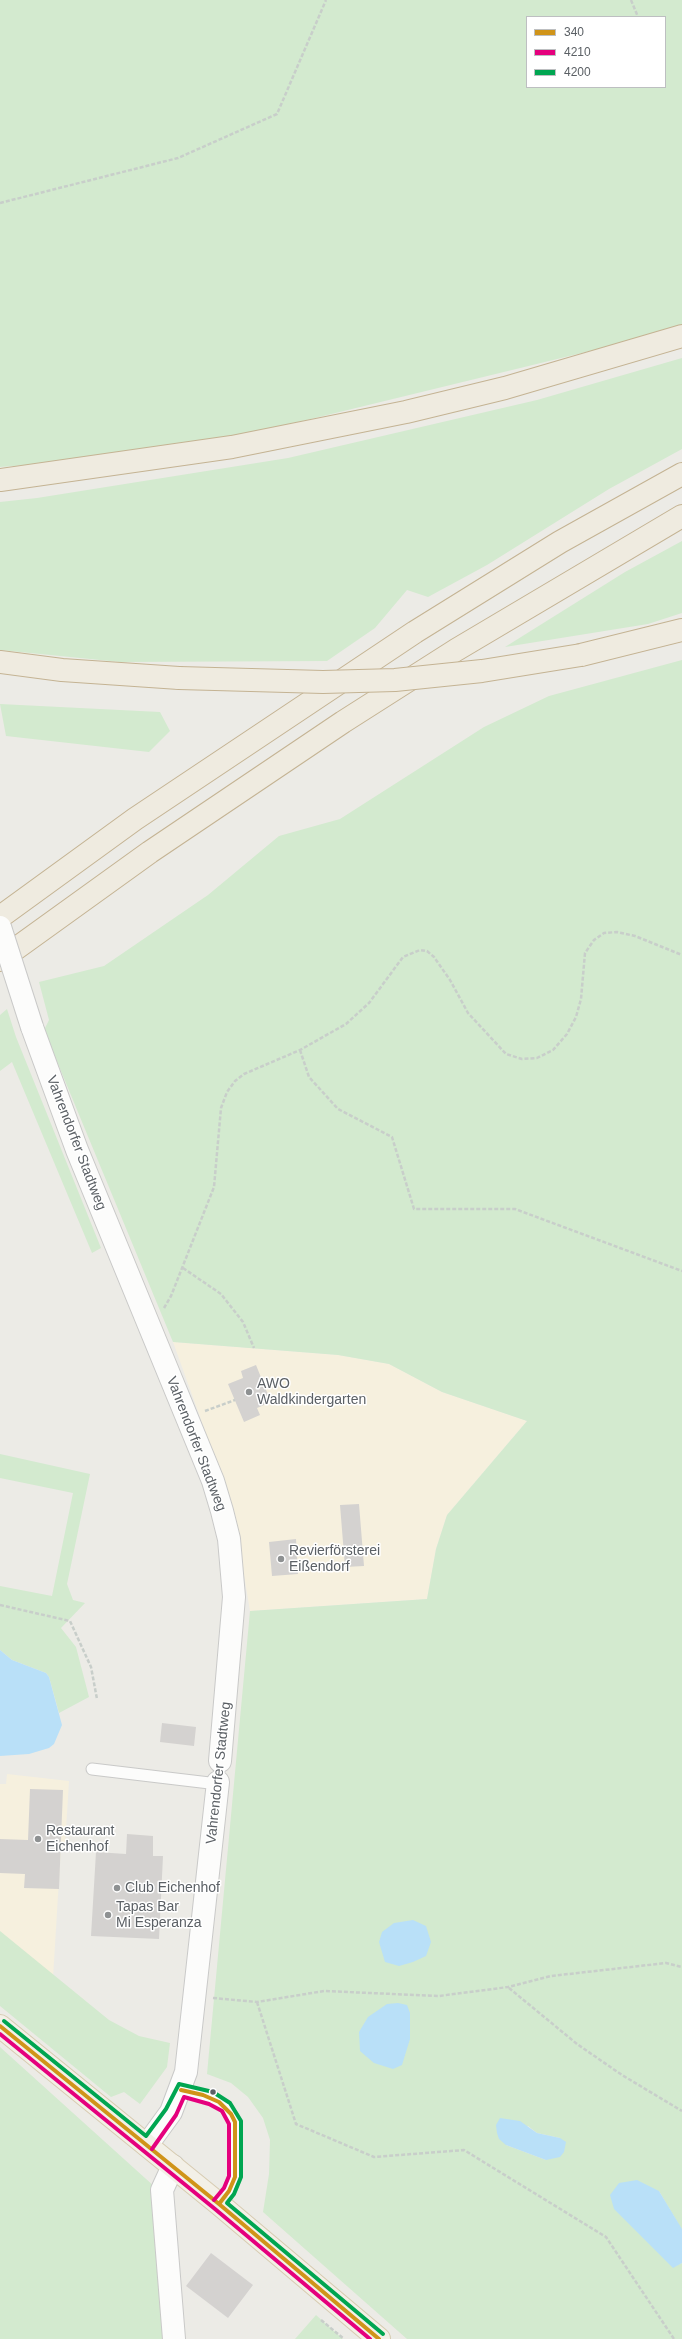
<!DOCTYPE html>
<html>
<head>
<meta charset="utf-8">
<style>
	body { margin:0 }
	#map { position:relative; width:682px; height:2339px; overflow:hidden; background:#ecebe6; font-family:Helvetica,sans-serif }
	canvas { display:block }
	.legend { position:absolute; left:526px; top:16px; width:140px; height:72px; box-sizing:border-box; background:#fff; border:1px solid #bdbfc1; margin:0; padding:5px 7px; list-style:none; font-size:12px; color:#5b6065 }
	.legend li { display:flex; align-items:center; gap:8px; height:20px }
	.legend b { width:20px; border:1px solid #bdbfc1 }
</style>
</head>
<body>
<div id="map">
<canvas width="682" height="2339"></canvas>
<ul class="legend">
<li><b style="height:5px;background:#d09419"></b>340</li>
<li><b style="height:5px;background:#e5007d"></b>4210</li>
<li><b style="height:5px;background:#00a651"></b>4200</li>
</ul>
</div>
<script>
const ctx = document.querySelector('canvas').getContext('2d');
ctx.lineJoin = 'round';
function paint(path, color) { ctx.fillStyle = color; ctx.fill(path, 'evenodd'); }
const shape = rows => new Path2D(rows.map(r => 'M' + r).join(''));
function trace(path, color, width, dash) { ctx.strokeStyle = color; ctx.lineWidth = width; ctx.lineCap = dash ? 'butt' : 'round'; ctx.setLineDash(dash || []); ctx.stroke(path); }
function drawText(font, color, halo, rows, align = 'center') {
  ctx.font = font + ' Helvetica,sans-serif'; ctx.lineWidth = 3; ctx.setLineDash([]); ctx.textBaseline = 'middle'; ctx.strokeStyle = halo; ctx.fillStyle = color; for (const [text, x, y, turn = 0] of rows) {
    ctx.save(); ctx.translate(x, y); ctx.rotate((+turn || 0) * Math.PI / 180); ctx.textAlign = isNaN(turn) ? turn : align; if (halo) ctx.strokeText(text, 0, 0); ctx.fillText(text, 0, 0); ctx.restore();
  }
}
paint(shape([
	[173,1342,338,1355,389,1364,442,1392,527,1421,447,1515,436,1549,427,1599,250,1611,236,1527,222,1478],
	[7,1774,69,1781,65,1846,61,1846,53,1978,0,1935,0,1784,6,1784]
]), '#f6f0de');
paint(shape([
	[0,0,682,0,682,325,627,342,241,436,70,462,0,467],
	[527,17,665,17,665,87,527,87],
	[682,358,682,449,609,489,487,565,428,597,407,590,375,628,327,661,120,662,0,650,0,502,37,498,288,458,537,400],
	[682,541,682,613,648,624,505,647,625,572],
	[682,660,682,2230,659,2191,673,2267,682,2263,682,2339,407,2339,263,2212,269,2174,270,2140,263,2118,248,2097,231,2083,207,2074,250,1611,427,1599,436,1549,447,1515,527,1421,442,1392,389,1364,338,1355,173,1342,44,1030,49,1020,39,982,104,966,208,895,279,836,340,819,484,727,549,696],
	[528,2126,537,2133,560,2138,546,2160,506,2145],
	[0,704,160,712,170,731,149,752,6,736],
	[7,1009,16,1037,101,1248,92,1253,12,1062,0,1071,0,1015],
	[0,1454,90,1474,67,1584,73,1600,85,1603,61,1628,76,1647,89,1697,59,1713,49,1677,46,1673,12,1660,0,1650,0,1586,52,1596,73,1493,0,1478],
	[0,1931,109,2020,139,2036,170,2043,167,2067,140,2104,124,2092,111,2097,0,2006],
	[0,2047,166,2197,174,2339,0,2339],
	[316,2315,343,2339,295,2339]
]), '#d3eacf');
paint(shape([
	[0,1650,12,1660,46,1673,49,1677,62,1725,54,1744,49,1748,29,1754,0,1756],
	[413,1920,426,1926,431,1942,426,1956,413,1962,399,1966,385,1962,379,1942,382,1932,394,1923],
	[398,2003,407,2005,410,2013,410,2039,402,2065,393,2069,374,2063,360,2051,359,2032,368,2017,387,2004],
	[500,2118,520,2121,537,2133,560,2138,566,2142,564,2152,560,2157,546,2160,506,2145,499,2139,497,2133,496,2125],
	[637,2180,659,2191,682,2229,682,2263,673,2268,614,2209,610,2195,619,2183]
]), '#b9e0f8');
paint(shape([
	[256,1365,271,1402,257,1408,260,1415,244,1422,228,1384,243,1378,241,1371],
	[359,1504,364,1566,345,1567,340,1505],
	[296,1539,298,1574,272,1576,269,1542],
	[162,1723,196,1727,194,1746,160,1742],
	[30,1789,63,1790,59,1889,24,1888,25,1874,0,1873,0,1839,28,1840],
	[127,1834,153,1836,153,1856,163,1856,159,1939,91,1936,96,1852,126,1854],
	[211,2253,253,2285,228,2318,186,2286]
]), '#d4d2d0');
const service = shape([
	[92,1769,218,1784],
	[181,2090,203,2095,219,2102,231,2114,235,2122,235,2177,229,2191,219,2204]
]);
const minor = shape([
	[32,1027,77,1150,213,1481,222,1511,229,1539,234,1597,220,1761],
	[147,2145,171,2112,186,2072,218,1782],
	[173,2166,162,2190,174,2339]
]);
const primary = shape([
	[0,2026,219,2204,379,2339]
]);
const motorway = shape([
	[0,480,232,447,406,412,505,388,682,336],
	[581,655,682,630],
	[0,662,62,670,179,678],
	[0,917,135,819,415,632,560,542,682,474],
	[0,960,150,852,343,722,456,650,682,516]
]);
trace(service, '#c9c9c8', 13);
trace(minor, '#c9c9c8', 24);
trace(primary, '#d7cbb1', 24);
trace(motorway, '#c4b393', 24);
trace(shape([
	[631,0,638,17],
	[0,203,178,158,277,114,326,0],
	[300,1050,309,1077,338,1109,392,1137,414,1209,515,1209,682,1271],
	[183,1268,221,1294,243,1322,254,1348],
	[164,1308,171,1296,214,1187,221,1108,227,1092,235,1081,244,1074,300,1050,346,1024,369,1003,403,957,420,950,427,951,434,957,450,980,468,1013,506,1054,522,1059,537,1058,553,1050,567,1034,576,1017,581,999,585,953,594,940,604,933,617,932,635,936,682,955],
	[205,1411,235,1400],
	[0,1605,70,1621,91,1667,97,1699],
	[509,1988,577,2044,622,2075,682,2111],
	[213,1998,257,2002,324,1991,439,1996,508,1987,551,1976,666,1963,682,1967],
	[257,2002,296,2124,374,2157,464,2150,606,2237,674,2339],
	[321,2320,344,2339]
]), '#c8ceca', 2.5, [4, 2]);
trace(service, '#fcfcfb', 11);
trace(minor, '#fcfcfb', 22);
trace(primary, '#f3f0e7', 22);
trace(motorway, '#efebe0', 22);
const minorBridge = shape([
	[0,927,32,1027]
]);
const motorwayBridge = shape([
	[179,678,323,682,395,680,482,671,581,655]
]);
trace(minorBridge, '#c9c9c8', 24, []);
trace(motorwayBridge, '#c4b393', 24, []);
trace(minorBridge, '#fcfcfb', 22);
trace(motorwayBridge, '#efebe0', 22);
trace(shape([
	[0,2026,219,2204,379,2339],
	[181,2090,203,2095,219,2102,231,2114,235,2122,235,2177,229,2191,219,2204]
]), '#d09419', 4);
trace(shape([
	[0,2034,215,2209,370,2339],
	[152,2149,176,2115,184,2097,209,2104,222,2111,229,2124,229,2176,224,2188,214,2200]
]), '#e5007d', 4);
trace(shape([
	[4,2021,146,2136,166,2109,179,2084,213,2092,230,2103,241,2121,241,2177,234,2194,227,2203,383,2334]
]), '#00a651', 4);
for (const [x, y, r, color] of [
	[249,1392,4,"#8e9192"],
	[281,1559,4,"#8e9192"],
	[38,1839,4,"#8e9192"],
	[117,1888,4,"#8e9192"],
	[108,1915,4,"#8e9192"],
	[213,2092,3.5,"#5b6065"]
]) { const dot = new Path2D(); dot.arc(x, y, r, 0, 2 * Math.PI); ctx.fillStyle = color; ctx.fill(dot); trace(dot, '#fff', 1.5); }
drawText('14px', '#5b6065', '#fff', [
	["Vahrendorfer Stadtweg",76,1143,69],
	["Vahrendorfer Stadtweg",196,1444,69],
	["Vahrendorfer Stadtweg",219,1773,-84]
]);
drawText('14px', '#5b6065', '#fff', [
	["AWO",257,1384],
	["Waldkindergarten",257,1400],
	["Revierförsterei",289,1551],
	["Eißendorf",289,1567],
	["Restaurant",46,1831],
	["Eichenhof",46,1847],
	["Club Eichenhof",125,1888],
	["Tapas Bar",116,1907],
	["Mi Esperanza",116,1923]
], 'left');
</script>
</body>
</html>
